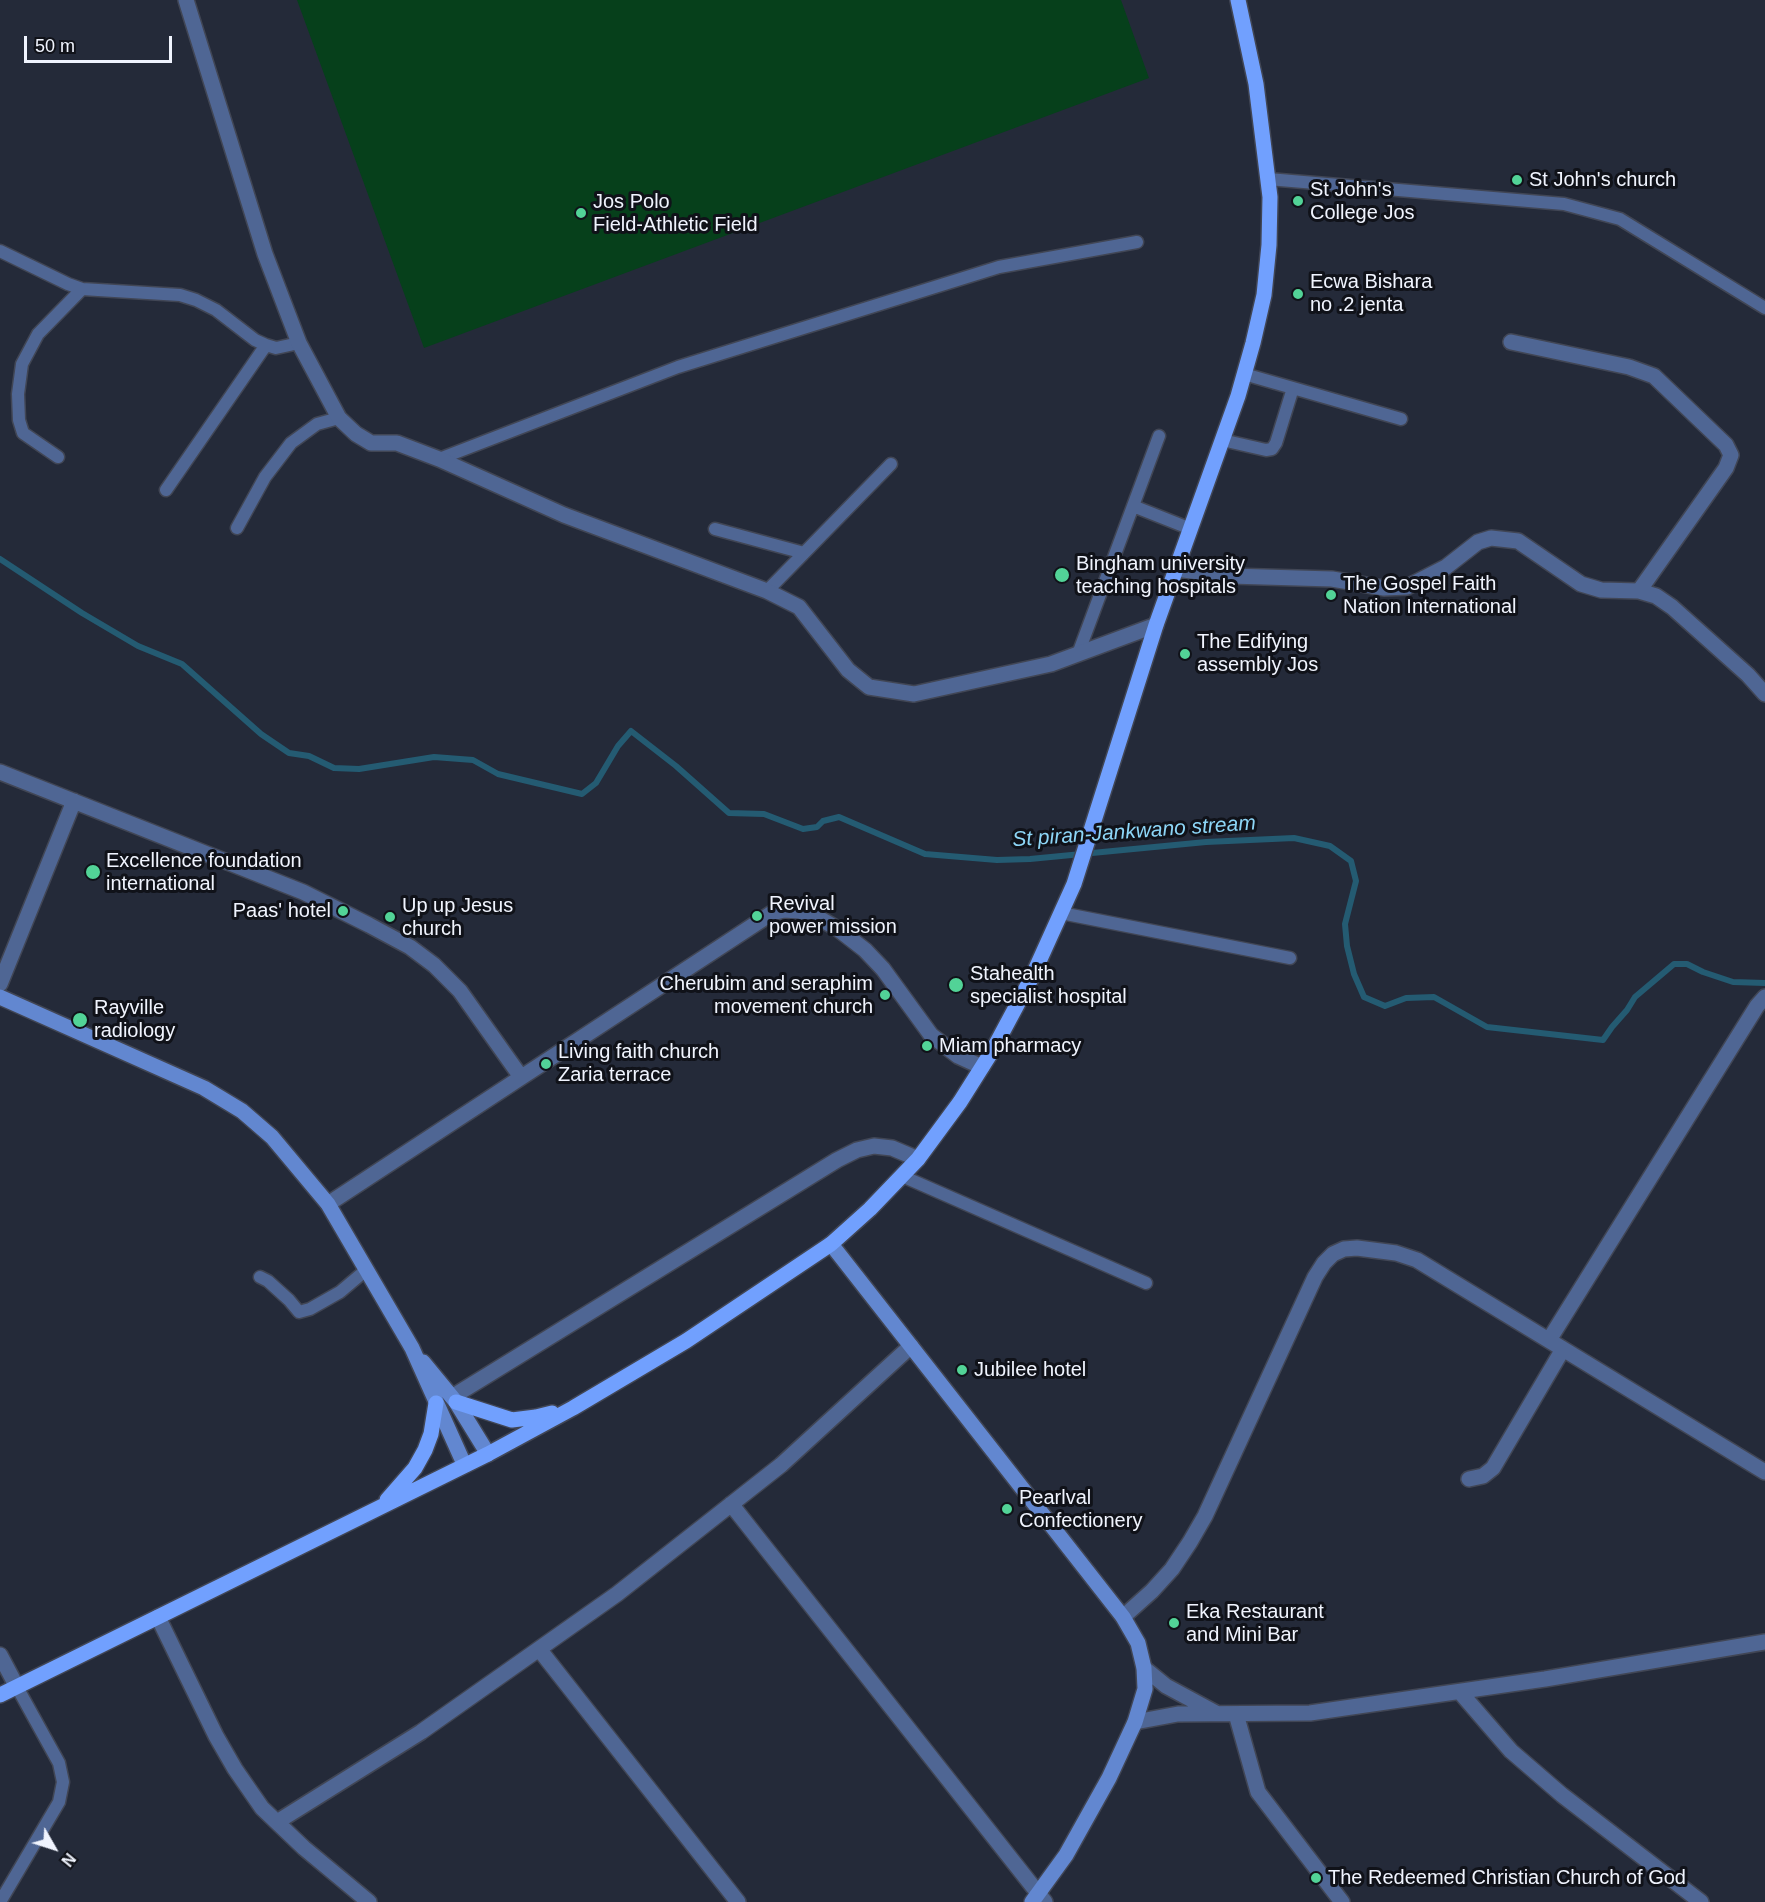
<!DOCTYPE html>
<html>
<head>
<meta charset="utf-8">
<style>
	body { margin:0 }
	#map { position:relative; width:1765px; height:1902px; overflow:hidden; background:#242a39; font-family:Helvetica,sans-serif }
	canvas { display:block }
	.north { position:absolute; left:24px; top:1818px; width:60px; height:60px; -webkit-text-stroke:4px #101219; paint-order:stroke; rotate:129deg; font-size:16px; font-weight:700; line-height:24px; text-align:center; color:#f0f4fe }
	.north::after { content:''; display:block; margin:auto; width:21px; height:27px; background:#f0f4fe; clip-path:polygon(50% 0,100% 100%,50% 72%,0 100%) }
	.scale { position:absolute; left:24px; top:36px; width:148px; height:27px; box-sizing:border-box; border:3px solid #f0f4fe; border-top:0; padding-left:8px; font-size:18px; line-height:21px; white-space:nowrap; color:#f0f4fe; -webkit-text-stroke:4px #101219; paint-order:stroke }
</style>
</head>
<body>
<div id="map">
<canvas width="1765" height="1902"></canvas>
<div class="north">N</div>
<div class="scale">50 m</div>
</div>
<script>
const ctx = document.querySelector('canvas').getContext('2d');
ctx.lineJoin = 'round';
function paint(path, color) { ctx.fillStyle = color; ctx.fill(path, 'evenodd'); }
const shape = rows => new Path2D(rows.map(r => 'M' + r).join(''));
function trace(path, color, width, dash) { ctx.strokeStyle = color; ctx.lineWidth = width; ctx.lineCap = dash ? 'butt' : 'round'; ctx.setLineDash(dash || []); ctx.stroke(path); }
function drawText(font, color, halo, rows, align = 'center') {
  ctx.font = font + ' Helvetica,sans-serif'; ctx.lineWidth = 6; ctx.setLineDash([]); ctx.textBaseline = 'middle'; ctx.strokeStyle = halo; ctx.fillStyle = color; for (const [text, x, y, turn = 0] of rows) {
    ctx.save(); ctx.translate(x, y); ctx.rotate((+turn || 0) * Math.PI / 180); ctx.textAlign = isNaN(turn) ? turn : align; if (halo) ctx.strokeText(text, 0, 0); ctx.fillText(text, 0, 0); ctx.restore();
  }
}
paint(shape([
	[297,0,1121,0,1149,78,424,348]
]), '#06401b');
trace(shape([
	[0,559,82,613,138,646,182,664,261,734,289,753,309,756,334,768,359,769,434,757,473,760,498,774,582,794,596,783,618,746,631,731,676,766,729,813,764,814,803,829,817,827,823,821,839,817,925,854,997,860,1030,859,1206,842,1294,838,1330,846,1351,861,1356,881,1345,924,1347,946,1354,974,1364,997,1385,1006,1406,998,1434,997,1487,1027,1603,1040,1612,1027,1627,1010,1635,997,1674,964,1687,964,1703,972,1733,982,1765,983]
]), '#245b72', 6);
const lane = shape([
	[1268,179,1564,204,1620,219,1765,308],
	[0,251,68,284,82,289,180,295,196,300,216,310,255,340,266,345,276,348,299,343],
	[1244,374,1401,419],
	[1222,440,1266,450,1272,449,1276,443,1293,388],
	[58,457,23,433,19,420,18,394,22,364,38,334,82,289],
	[439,459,678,367,999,267,1137,242],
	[166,490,266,345],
	[1133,506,1191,529],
	[237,528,265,477,291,443,317,424,339,418],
	[715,529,804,553],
	[767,591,891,464],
	[1078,654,1159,436],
	[1061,913,1290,958],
	[902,1176,1146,1283],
	[260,1277,268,1281,289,1300,299,1312,310,1309,340,1292,366,1270],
	[0,1902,59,1802,63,1782,59,1763,17,1687]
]);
const street = shape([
	[186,0,265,254,299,343,339,418,356,434,371,443,397,443,439,459,564,515,767,591,799,607,848,670,869,687,914,694,1051,664,1156,625],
	[1511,342,1629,367,1654,376,1726,445,1731,455,1726,468,1639,591],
	[1176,569,1230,576,1332,579,1384,588,1407,587,1446,567,1478,542,1491,538,1518,541,1581,584,1601,590,1639,591,1656,596,1672,607,1748,675,1765,694],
	[0,772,303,892,369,925,410,947,434,965,460,991,521,1077],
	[0,984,74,801],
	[328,1204,772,913,784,910,799,911,817,917,838,929,865,950,883,969,931,1035,958,1056,982,1067],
	[1549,1340,1757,1006,1765,997],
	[452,1397,837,1160,857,1150,874,1146,892,1148,918,1159],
	[1469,1479,1483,1476,1493,1468,1563,1349],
	[731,1504,1045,1902],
	[158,1617,216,1736,235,1769,262,1808,304,1848,369,1902],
	[1123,1617,1152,1591,1172,1569,1190,1542,1205,1516,1315,1277,1324,1263,1333,1254,1344,1249,1357,1248,1396,1253,1417,1260,1765,1472],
	[539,1649,738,1902],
	[0,1655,17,1687],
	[1144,1668,1166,1686,1216,1713],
	[1460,1692,1511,1751,1562,1795,1701,1902],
	[1236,1714,1258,1792,1342,1902],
	[1135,1722,1178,1714,1310,1713,1545,1679,1765,1642],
	[277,1822,421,1732,617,1594,781,1465,911,1346]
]);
const secondary = shape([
	[0,997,204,1088,242,1111,272,1137,328,1204,412,1348,464,1464],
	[831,1244,1123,1617,1138,1643,1144,1668,1145,1689,1135,1722,1109,1778,1066,1855,1032,1902],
	[423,1362,456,1402,488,1454]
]);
const primary = shape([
	[456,1402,512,1420,536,1417,552,1413],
	[387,1500,415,1468,425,1450,431,1434,436,1403],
	[0,1695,488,1454,573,1408,686,1341,831,1244,870,1209,918,1159,960,1102,994,1048,1032,977,1074,884,1156,625,1238,396,1253,343,1264,295,1269,245,1270,197,1256,84,1238,0]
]);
trace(lane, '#414655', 15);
trace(street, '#414655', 18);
trace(secondary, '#414655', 18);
trace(primary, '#414655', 18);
trace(lane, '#4f6694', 12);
trace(street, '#4f6694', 15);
trace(secondary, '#6287d0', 15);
trace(primary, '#71a0fe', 15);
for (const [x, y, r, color] of [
	[1517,180,6,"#52d397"],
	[1298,201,6,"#52d397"],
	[581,213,6,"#52d397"],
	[1298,294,6,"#52d397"],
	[1062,575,8,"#52d397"],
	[1331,595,6,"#52d397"],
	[1185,654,6,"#52d397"],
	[93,872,8,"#52d397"],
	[343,911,6,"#52d397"],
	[757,916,6,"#52d397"],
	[390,917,6,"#52d397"],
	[956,985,8,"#52d397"],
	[885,995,6,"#52d397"],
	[80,1020,8,"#52d397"],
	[927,1046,6,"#52d397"],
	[546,1064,6,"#52d397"],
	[962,1370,6,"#52d397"],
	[1007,1509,6,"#52d397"],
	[1174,1623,6,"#52d397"],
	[1316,1878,6,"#52d397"]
]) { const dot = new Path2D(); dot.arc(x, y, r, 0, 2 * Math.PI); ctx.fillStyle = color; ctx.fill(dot); trace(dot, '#101219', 2); }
drawText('20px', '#f0f4fe', '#101219', [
	["St John's church",1529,180],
	["St John's",1310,190],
	["College Jos",1310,213],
	["Jos Polo",593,202],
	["Field-Athletic Field",593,225],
	["Ecwa Bishara",1310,282],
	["no .2 jenta",1310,305],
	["Bingham university",1076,564],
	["teaching hospitals",1076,587],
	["The Gospel Faith",1343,584],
	["Nation International",1343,607],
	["The Edifying",1197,642],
	["assembly Jos",1197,665],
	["Excellence foundation",106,861],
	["international",106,884],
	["Revival",769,904],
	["power mission",769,927],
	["Up up Jesus",402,906],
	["church",402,929],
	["Paas' hotel",331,911,"right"],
	["Stahealth",970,974],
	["specialist hospital",970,997],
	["Cherubim and seraphim",873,984,"right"],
	["movement church",873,1007,"right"],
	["Rayville",94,1008],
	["radiology",94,1031],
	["Miam pharmacy",939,1046],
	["Living faith church",558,1052],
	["Zaria terrace",558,1075],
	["Jubilee hotel",974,1370],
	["Pearlval",1019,1498],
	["Confectionery",1019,1521],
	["Eka Restaurant",1186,1612],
	["and Mini Bar",1186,1635],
	["The Redeemed Christian Church of God",1328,1878]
], 'left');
drawText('italic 21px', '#8dd6f7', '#101219', [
	["St piran-Jankwano stream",1134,832,-4]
]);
</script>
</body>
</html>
